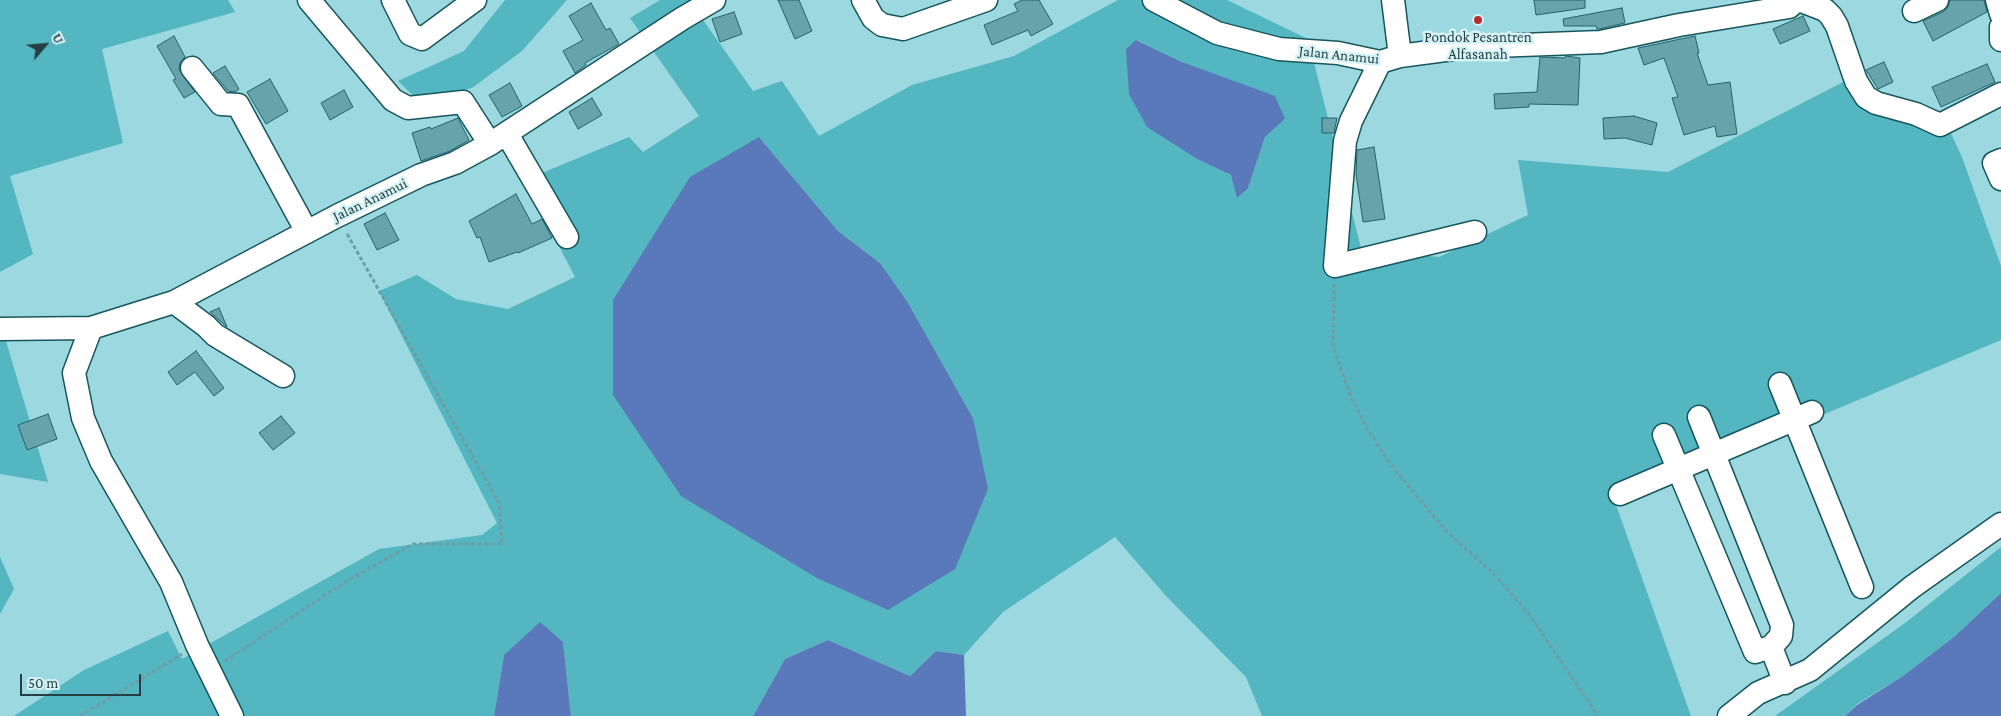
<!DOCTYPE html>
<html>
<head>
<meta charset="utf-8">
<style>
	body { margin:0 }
	#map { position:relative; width:2001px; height:716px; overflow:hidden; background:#9bd8df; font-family:"Crimson Pro",serif }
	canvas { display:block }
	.north { position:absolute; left:20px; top:20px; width:50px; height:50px; -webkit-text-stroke:4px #d5f3f6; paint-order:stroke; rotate:63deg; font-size:14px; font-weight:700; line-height:20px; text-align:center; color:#263f42 }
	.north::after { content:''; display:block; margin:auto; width:18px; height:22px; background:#263f42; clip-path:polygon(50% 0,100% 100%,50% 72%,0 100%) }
	.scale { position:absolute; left:20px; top:674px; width:121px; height:22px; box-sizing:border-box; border:2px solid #263f42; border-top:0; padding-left:6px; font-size:15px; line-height:18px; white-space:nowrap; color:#263f42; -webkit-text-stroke:4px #d5f3f6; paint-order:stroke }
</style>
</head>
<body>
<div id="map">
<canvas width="2001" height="716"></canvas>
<div class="north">U</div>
<div class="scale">50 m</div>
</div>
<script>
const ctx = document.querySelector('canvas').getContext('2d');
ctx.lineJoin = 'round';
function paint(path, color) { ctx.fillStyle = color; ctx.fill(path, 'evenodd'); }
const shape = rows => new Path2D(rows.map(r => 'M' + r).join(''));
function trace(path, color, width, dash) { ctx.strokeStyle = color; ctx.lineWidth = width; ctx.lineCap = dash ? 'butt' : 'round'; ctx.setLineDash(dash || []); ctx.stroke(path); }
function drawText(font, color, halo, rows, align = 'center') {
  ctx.font = font + ' "Crimson Pro",serif'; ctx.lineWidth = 5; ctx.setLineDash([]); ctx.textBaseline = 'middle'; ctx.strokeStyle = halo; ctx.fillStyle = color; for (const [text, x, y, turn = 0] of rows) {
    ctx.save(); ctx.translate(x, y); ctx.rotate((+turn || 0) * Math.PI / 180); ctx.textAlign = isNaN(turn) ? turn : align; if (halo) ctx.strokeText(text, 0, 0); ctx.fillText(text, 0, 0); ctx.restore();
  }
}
paint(shape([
	[0,0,228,0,235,12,102,49,123,143,10,176,33,254,0,272],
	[505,0,567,0,522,51,472,88,420,102,398,81,464,51],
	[660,0,689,0,753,91,782,81,819,136,912,85,1014,56,1118,0,1227,0,1308,39,1361,248,1439,257,1528,215,1518,160,1668,172,1857,75,1871,108,1946,123,1962,157,2001,266,2001,340,1615,502,1691,716,1262,716,1246,677,1167,597,1115,537,1003,612,964,655,936,651,910,676,828,640,785,659,753,716,571,716,563,642,504,655,494,716,14,716,84,670,168,631,182,659,379,549,482,535,497,523,379,291,417,275,456,299,508,309,575,277,525,180,629,137,643,152,699,116,630,18],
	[1137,40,1182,62,1285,119,1265,137,1248,188,1231,175,1199,160],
	[759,137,838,231,880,263,907,301,973,418],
	[0,321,48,482,0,474],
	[2001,547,2001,593,1955,636,1903,676,1857,704,1845,716,1775,716,1905,623],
	[0,557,14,589,0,614]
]), '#53b6c0');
paint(shape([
	[1136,40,1182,62,1275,96,1285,119,1265,137,1248,188,1237,198,1231,175,1199,160,1147,127,1129,94,1126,49],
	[759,137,838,231,880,263,907,301,973,418,988,489,955,569,888,610,817,578,681,496,613,395,613,300,690,177],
	[2001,593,2001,716,1845,716,1857,705,1903,676,1955,636],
	[540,622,563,642,571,716,494,716,504,655],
	[828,640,910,676,936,651,964,655,966,716,753,716,785,659]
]), '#5a79bb');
const building = shape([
	[778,0,799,0,812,31,795,39,778,0],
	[1022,0,1039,0,1053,24,1031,36,1028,30,992,45,984,25,1018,11,1014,4,1022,0],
	[1534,0,1585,0,1585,8,1536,15,1534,0],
	[1950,0,1984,0,1987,12,1933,41,1923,21,1943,12,1948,7,1950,0],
	[591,3,606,30,610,28,619,44,585,63,586,65,575,73,563,51,583,40,569,16,591,3],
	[1622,8,1625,23,1599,29,1597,29,1596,26,1564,26,1563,19,1622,8],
	[734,12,742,34,720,42,712,19,734,12],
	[1803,16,1810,31,1780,44,1773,29,1803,16],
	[174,36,185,57,180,63,179,70,195,92,184,98,173,80,176,79,157,46,174,36],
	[1695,36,1699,53,1697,53,1708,85,1730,82,1737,134,1717,137,1715,126,1684,135,1672,98,1678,97,1664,58,1644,65,1638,48,1695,36],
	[1566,56,1580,58,1578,105,1529,104,1529,107,1495,109,1494,94,1537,92,1540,57,1565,58,1566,56],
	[1884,62,1893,82,1878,89,1866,70,1884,62],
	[1987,64,1995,82,1941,107,1932,87,1987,64],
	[225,66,239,89,235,92,228,91,213,73,225,66],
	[270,79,288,111,266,124,247,92,270,79],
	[510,83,522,106,502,117,489,95,510,83],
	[344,90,353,107,330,120,321,103,344,90],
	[592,98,602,115,578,129,569,112,592,98],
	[1634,116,1657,123,1652,145,1625,138,1604,139,1603,118,1634,116],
	[458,118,469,140,450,151,421,161,412,133,430,127,431,129,458,118],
	[1322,118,1337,118,1334,133,1322,133,1322,118],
	[1374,147,1385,219,1363,222,1356,174,1357,150,1374,147],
	[516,194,532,224,542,219,552,238,518,253,517,252,489,262,480,237,477,238,469,221,516,194],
	[385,213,399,240,377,250,364,224,385,213],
	[219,308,227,327,210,312,219,308],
	[196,351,224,388,214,396,195,372,177,385,168,372,196,351],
	[48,414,57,439,27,450,18,425,48,414],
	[281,416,295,433,273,450,259,433,281,416]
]);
paint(building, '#67a3aa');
trace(building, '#256369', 1);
const minor = shape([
	[309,0,393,100,408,108,463,102,490,144],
	[393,0,410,34,422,39,475,0],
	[863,0,873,18,882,25,903,29,986,0],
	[1154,0,1217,33,1279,49,1338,53,1380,62,1400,56,1468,47,1601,42,1679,25,1789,7,1797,0],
	[1393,0,1400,56],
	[1799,0,1825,10,1831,16,1837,26,1856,81,1866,97,1876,103,1916,114,1940,125,2001,94],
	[1997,0,2001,14],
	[1914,11,1937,0],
	[2001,27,2001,40],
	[1380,62,1351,121,1345,141,1335,266,1475,232],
	[192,68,221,104,238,105,307,232],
	[507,134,567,237],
	[2001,160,1994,163,2001,179],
	[174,302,206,326,215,335,283,376],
	[91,328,74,373,83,418,101,461,171,582,197,645,232,716],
	[0,329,91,328,174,302,337,216,421,175,455,163,490,144,683,18,714,0],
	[1780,384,1862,587],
	[1664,435,1755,652,1771,647,1781,636,1782,625,1699,417],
	[1620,494,1812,412],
	[1771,647,1785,683],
	[1729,716,1758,693,1810,670,1912,587,2001,524]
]);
trace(minor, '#16565c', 25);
trace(shape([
	[1334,284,1333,347,1351,397,1368,430,1391,465,1446,531,1494,574,1529,614,1598,716],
	[225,661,350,579,413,544,502,544,499,503,346,232],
	[80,716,182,654]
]), '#6e9ea3', 3, [4, 2.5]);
trace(minor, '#fff', 22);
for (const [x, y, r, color] of [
	[1478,20,5,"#ba2a2f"]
]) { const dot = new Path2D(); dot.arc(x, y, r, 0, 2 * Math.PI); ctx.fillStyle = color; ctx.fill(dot); trace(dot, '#d5f3f6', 2); }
drawText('15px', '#263f42', '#d5f3f6', [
	["Pondok Pesantren",1478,37],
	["Alfasanah",1478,54]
]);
drawText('15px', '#263f42', '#d5f3f6', [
	["Jalan Anamui",1339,55,6],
	["Jalan Anamui",370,200,-26]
]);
</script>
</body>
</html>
